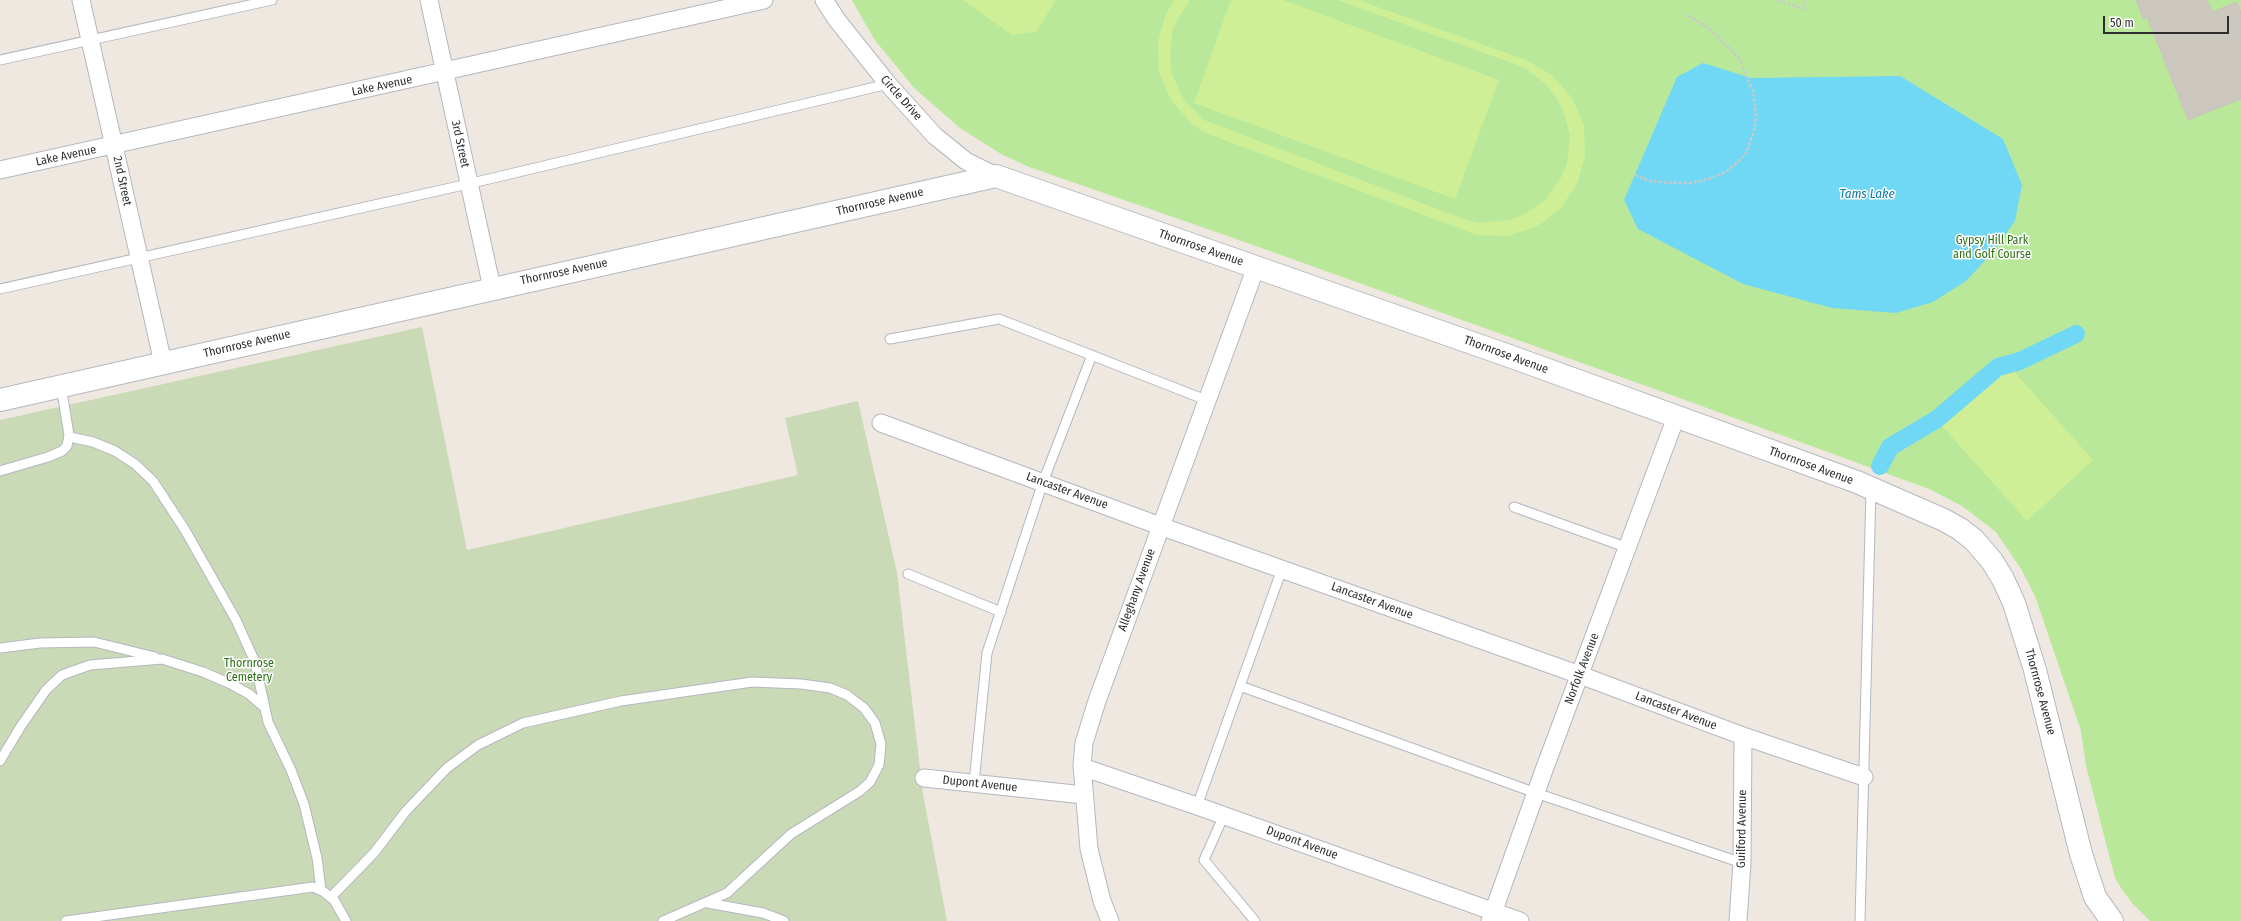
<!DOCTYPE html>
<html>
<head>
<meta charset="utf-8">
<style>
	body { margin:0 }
	#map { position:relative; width:2241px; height:921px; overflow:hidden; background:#efe8e0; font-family:"Fira Sans Condensed",sans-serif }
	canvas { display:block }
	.scale { position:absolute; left:2103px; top:16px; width:126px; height:18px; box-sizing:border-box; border:2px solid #2e2e2e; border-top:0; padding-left:5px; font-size:12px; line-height:14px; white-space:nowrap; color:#2e2e2e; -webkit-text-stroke:3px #fff; paint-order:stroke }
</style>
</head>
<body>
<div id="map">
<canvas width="2241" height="921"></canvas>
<div class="scale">50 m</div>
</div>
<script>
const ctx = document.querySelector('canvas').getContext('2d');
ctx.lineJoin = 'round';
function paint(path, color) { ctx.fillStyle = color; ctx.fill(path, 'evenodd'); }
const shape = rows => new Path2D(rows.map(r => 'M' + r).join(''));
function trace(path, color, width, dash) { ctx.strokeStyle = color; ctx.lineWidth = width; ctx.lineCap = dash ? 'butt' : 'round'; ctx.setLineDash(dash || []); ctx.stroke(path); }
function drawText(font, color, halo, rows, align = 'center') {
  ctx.font = font + ' "Fira Sans Condensed",sans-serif'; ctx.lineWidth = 3; ctx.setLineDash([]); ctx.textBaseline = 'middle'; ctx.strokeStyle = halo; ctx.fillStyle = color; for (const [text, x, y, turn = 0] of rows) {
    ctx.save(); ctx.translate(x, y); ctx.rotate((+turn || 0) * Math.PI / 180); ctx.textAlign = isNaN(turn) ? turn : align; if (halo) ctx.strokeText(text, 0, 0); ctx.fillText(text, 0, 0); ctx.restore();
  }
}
paint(shape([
	[852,0,2241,0,2241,921,2150,921,2132,903,2121,888,2115,878,2086,766,2081,731,2035,596,2021,569,1996,532,1962,506,1929,489,1685,400,1242,241,1029,167,1001,154,960,128,915,89,874,39]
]), '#b9e89b');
paint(shape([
	[422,327,467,550,798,475,785,418,858,401,897,573,923,794,947,921,0,921,0,420]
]), '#cadab6');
paint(shape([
	[963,0,1056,0,1036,32,1012,35],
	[1174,0,1190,0,1178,18,1172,32,1170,60,1172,74,1184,100,1204,120,1466,220,1480,223,1508,220,1522,216,1545,200,1562,176,1567,163,1570,135,1562,107,1546,84,1523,67,1337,0,1358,0,1526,60,1552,75,1572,98,1584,126,1585,156,1577,184,1560,209,1536,227,1507,236,1477,235,1203,132,1191,123,1171,100,1159,72,1158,42,1166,14],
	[1231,0,1283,0,1499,80,1455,199,1194,103],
	[2009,366,2093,460,2027,521,1942,426]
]), '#ceef96');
paint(shape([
	[1703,63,1751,78,1900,76,2003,139,2022,185,2015,221,1992,253,1966,281,1933,302,1896,313,1832,308,1743,284,1638,229,1624,200,1677,77]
]), '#70d8f5');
trace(shape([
	[1880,466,1890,447,1937,419,1998,367,2020,361,2076,334]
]), '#70d8f5', 18);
const building = shape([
	[2136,0,2207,0,2212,12,2237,2,2241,13,2241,99,2188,120,2147,17,2143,19,2136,0]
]);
paint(building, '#cbc6be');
trace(building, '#cbc4b9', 1);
const lane = shape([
	[0,60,272,0],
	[0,289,468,184,888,84],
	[890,339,999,319,1206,400],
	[70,437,93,442,115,451,135,464,153,481,185,530,236,620,255,662,268,722,291,770,304,804,317,858,321,890],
	[0,471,48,457,62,451,67,446,69,435,61,386],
	[1514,507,1628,548],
	[908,574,1001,612],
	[0,648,40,643,94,642,155,657],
	[1240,686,1536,793,1742,863],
	[0,761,21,726,46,690,62,675,90,665,162,659,203,672,231,684,249,694,264,707],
	[974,783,987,653,1043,482,1092,355],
	[1197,806,1282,569],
	[1224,815,1204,860,1255,921],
	[331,897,374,853,406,811,447,768,478,745,523,723,621,701,752,682,801,684,830,688,847,695,864,708,875,723,881,744,879,765,870,782,860,791,791,834,727,893,663,921],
	[708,903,763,913,784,921],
	[66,921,313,887,324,892,334,900,346,921],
	[1860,921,1871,488]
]);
const street = shape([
	[81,0,163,363],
	[429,0,492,288],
	[824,0,837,20,888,84,935,136,966,161,996,176],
	[0,170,764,0],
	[881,423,1160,526,1580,675,1743,736,1864,777],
	[1082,767,1197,806,1520,921],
	[924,778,1084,795],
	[1110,921,1102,901,1089,849,1082,765,1084,743,1097,701,1256,267],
	[1490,921,1544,770,1676,417],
	[1738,921,1742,863,1743,736]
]);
const secondary = shape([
	[0,400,996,176,1512,357,1857,482,1944,520,1960,529,1974,540,1992,561,2003,579,2014,603,2035,670,2081,854,2095,897,2112,921]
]);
trace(lane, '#b4b7c1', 11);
trace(street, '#b4b7c1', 19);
trace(secondary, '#b4b7c1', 24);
trace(shape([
	[1778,0,1803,9,1806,0],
	[1635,175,1650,181,1672,183,1691,183,1709,179,1726,172,1745,155,1754,132,1756,115,1753,91,1738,57,1709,28,1685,14]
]), '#c9c9c9', 2.5, [3, 2]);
trace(lane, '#fff', 9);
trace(street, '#fff', 17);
trace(secondary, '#fff', 22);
drawText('12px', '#2e2e2e', '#fff', [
	["Lake Avenue",382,86,-12],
	["Circle Drive",901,98,48],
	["3rd Street",460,144,78],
	["Lake Avenue",66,156,-12],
	["2nd Street",122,181,78],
	["Thornrose Avenue",880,202,-13],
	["Thornrose Avenue",1201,248,19],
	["Thornrose Avenue",564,272,-12],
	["Thornrose Avenue",247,344,-13],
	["Thornrose Avenue",1506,355,20],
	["Thornrose Avenue",1811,466,20],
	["Lancaster Avenue",1067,491,20],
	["Alleghany Avenue",1137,590,-70],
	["Lancaster Avenue",1372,601,20],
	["Norfolk Avenue",1582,669,-69],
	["Thornrose Avenue",2040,692,75],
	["Lancaster Avenue",1676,711,21],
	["Dupont Avenue",980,784,6],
	["Guilford Avenue",1742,829,-89],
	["Dupont Avenue",1302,843,20]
]);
drawText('12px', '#2f7118', '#fff', [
	["Gypsy Hill Park",1992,241],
	["and Golf Course",1992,255],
	["Thornrose",249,664],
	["Cemetery",249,678]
]);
drawText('italic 13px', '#0779a8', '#fff', [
	["Tams Lake",1867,194]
]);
</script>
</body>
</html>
